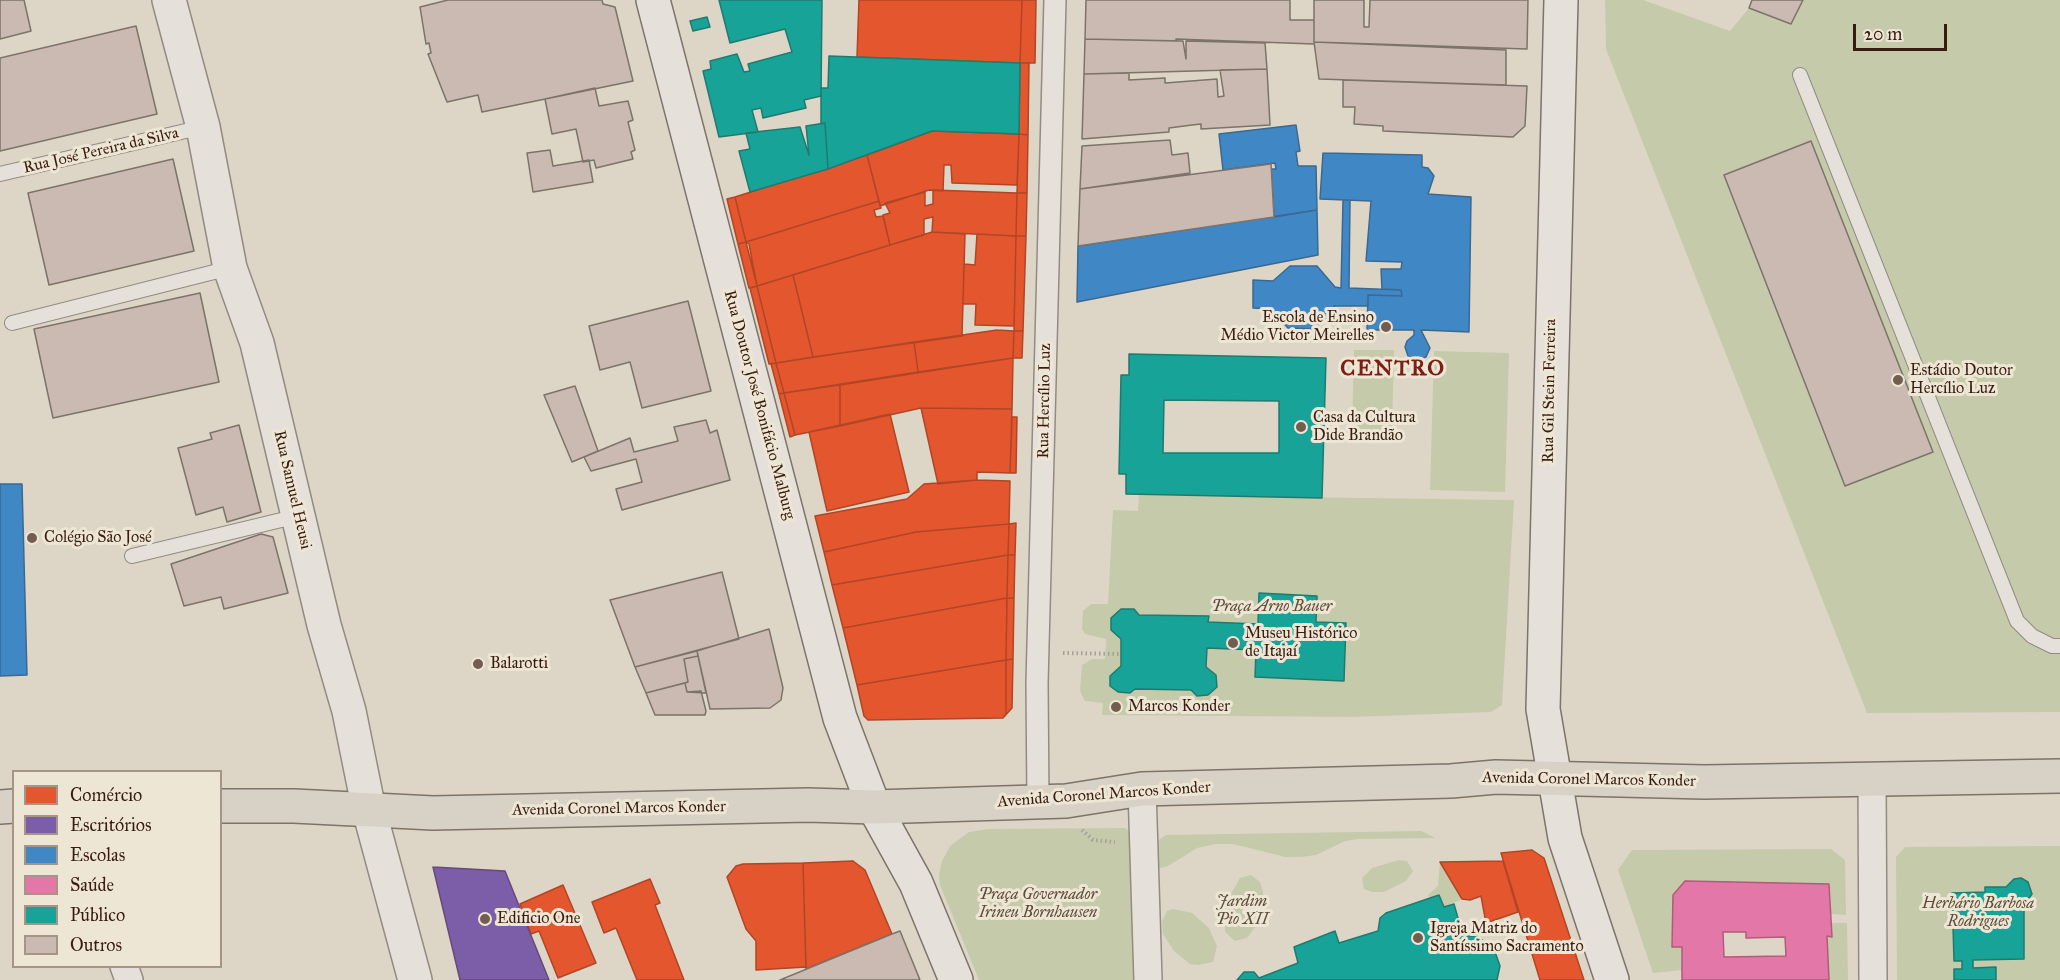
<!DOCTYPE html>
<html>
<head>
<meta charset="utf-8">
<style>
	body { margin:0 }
	#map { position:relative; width:2060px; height:980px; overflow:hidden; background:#ddd6c7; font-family:"IM FELL Great Primer",serif }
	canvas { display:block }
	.legend { position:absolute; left:12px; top:770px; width:210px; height:198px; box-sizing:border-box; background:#eee6d5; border:2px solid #a69586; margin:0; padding:8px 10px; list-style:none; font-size:18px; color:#391c10 }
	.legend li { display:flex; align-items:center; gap:12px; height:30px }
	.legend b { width:30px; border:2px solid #a69586 }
	.scale { position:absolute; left:1853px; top:24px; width:94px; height:27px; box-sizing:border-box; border:3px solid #391c10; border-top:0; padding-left:8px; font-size:18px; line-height:21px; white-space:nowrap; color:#391c10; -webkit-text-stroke:4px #eee6d5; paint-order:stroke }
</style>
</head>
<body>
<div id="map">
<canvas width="2060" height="980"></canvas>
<ul class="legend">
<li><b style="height:16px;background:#e4572e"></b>Comércio</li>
<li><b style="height:16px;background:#7b5ea7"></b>Escritórios</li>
<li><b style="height:16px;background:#3f88c5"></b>Escolas</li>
<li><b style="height:16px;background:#e377a8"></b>Saúde</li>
<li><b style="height:16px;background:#17a398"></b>Público</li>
<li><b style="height:16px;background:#cbbab2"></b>Outros</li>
</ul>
<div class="scale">20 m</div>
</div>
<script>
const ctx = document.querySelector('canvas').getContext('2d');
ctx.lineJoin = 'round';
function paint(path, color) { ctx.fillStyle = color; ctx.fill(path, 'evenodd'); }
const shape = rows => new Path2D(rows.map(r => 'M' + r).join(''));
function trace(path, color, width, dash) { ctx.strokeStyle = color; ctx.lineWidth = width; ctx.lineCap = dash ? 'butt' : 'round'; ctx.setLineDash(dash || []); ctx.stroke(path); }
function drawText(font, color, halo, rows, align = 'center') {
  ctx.font = font + ' "IM FELL Great Primer",serif'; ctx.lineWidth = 6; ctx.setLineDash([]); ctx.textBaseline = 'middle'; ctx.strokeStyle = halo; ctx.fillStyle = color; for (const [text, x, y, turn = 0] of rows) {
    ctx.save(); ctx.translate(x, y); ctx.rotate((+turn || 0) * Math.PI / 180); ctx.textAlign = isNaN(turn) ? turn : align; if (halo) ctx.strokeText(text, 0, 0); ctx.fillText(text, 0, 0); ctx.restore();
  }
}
paint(shape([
	[1605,0,1643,0,1730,31,1749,8,1752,0,2060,0,2060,712,1867,713,1606,49],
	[1354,350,1394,350,1392,434,1352,433],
	[1434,351,1509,353,1505,492,1430,490],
	[1139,495,1514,500,1502,705,1491,712,1352,717,1102,715,1103,703,1085,701,1080,691,1082,665,1092,659,1105,659,1106,639,1085,634,1082,629,1083,611,1091,604,1108,604,1113,510,1138,511],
	[1125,828,1132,833,1138,980,979,980,940,885,939,874,942,861,950,846,969,832,988,829],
	[1421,831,1436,838,1359,839,1345,841,1316,855,1301,857,1285,857,1233,844,1216,844,1197,848,1168,866,1152,870,1157,841,1166,835],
	[2060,846,2060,980,1897,980,1896,857,1905,847],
	[1831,849,1845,860,1846,915,1831,914,1829,884,1673,895,1672,947,1682,947,1682,970,1653,973,1618,870,1632,850],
	[1399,860,1407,861,1413,871,1406,881,1384,892,1372,892,1364,889,1362,878,1372,868],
	[1440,862,1462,899,1444,907,1439,895,1429,898,1428,895,1438,886],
	[1251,875,1260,882,1263,891,1263,908,1259,922,1247,938,1235,941,1225,932,1224,906,1240,878],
	[1173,909,1192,913,1209,928,1217,946,1213,962,1198,965,1190,964,1174,951,1163,934,1162,922,1167,911],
	[1831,923,1847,923,1848,980,1829,980,1827,936,1832,936]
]), '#c5caab');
const shops = shape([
	[859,0,1022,0,1020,63,857,57,859,0],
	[1022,0,1036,0,1035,63,1020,63,1022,0],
	[1020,63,1029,63,1028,135,1019,134,1020,63],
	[932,131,1019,134,1017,185,952,183,951,165,944,165,943,191,929,190,880,206,867,155,932,131],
	[1019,134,1028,135,1027,193,1017,193,1019,134],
	[867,155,879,201,746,242,735,197,867,155],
	[933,190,1017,193,1016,236,932,232,933,217,924,219,924,235,890,245,883,215,890,213,885,203,925,192,925,206,933,204,933,190],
	[1017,193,1027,193,1026,236,1016,236,1017,193],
	[735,197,746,242,738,244,727,199,735,197],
	[879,201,881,208,874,210,876,217,883,216,890,245,757,286,749,244,746,242,879,201],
	[932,232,965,234,962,336,813,357,793,275,932,232],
	[977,234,1016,236,1014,326,975,325,976,304,963,304,964,264,975,265,977,234],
	[1016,236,1026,236,1023,331,1014,331,1016,236],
	[746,242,757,286,749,288,738,244,746,242],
	[793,275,813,357,776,363,757,286,793,275],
	[757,286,776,363,769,364,750,288,757,286],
	[997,330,1014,331,1013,358,918,372,914,342,997,330],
	[1014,331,1023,331,1022,358,1013,358,1014,331],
	[914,342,918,372,784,393,776,363,914,342],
	[1013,358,1012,409,921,408,840,426,840,385,1013,358],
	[776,363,784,393,779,394,771,364,776,363],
	[840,385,840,426,795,435,784,393,840,385],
	[784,393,795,435,790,437,779,394,784,393],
	[921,408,1012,409,1010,473,977,472,977,480,938,484,921,408],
	[890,414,909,492,827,511,809,432,890,414],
	[1012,417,1017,417,1016,473,1010,473,1012,417],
	[977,480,1010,481,1009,524,916,532,824,552,815,516,907,499,924,484,977,480],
	[1016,523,1015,555,1008,555,1009,524,1016,523],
	[1009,524,1008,555,832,585,824,552,916,532,1009,524],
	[1008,555,1007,598,843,628,832,585,1008,555],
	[1008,555,1015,555,1014,598,1007,598,1008,555],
	[1007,598,1006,660,857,685,843,628,1007,598],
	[1007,598,1014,598,1013,659,1006,660,1007,598],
	[1013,659,1012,708,1003,718,1006,714,1006,660,1013,659],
	[1006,660,1006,714,1003,718,868,720,864,716,857,685,1006,660],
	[1532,850,1544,858,1584,980,1540,980,1501,853,1532,850],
	[853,861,865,870,892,934,806,969,803,863,853,861],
	[1503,861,1518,912,1486,923,1481,896,1470,900,1462,899,1440,862,1503,861],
	[803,863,806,967,756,970,756,941,746,929,727,877,736,866,743,864,803,863],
	[650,879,660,903,655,905,684,980,637,980,616,928,604,933,592,902,650,879],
	[563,885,596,963,558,978,539,931,531,934,520,904,563,885]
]);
paint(shops, '#e4572e');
trace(shops, '#b14525', 1.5);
const offices = shape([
	[433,867,505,871,549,980,460,980,433,867]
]);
paint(offices, '#7b5ea7');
trace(offices, '#674a7a', 1.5);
const schools = shape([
	[1296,125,1300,151,1296,152,1298,166,1316,166,1317,210,1274,217,1271,169,1276,169,1275,163,1223,170,1219,134,1296,125],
	[1323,153,1422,155,1422,167,1428,168,1434,176,1428,194,1471,197,1469,332,1421,330,1430,348,1426,357,1416,360,1408,356,1405,347,1407,341,1414,335,1414,330,1367,330,1368,295,1402,296,1401,290,1382,289,1381,269,1401,269,1402,262,1366,261,1371,201,1320,199,1323,153],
	[1343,200,1350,200,1349,288,1401,290,1402,296,1368,295,1368,306,1334,306,1334,312,1314,329,1288,328,1270,309,1253,308,1253,280,1273,281,1290,266,1317,266,1335,287,1341,288,1343,200],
	[1317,210,1318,255,1077,302,1078,246,1317,210],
	[0,484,22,484,27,675,0,676,0,484]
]);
paint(schools, '#3f88c5');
trace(schools, '#3d688f', 1.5);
const health = shape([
	[1685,881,1829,884,1832,937,1827,936,1829,980,1682,980,1682,947,1672,947,1673,895,1685,881],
	[1723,932,1746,932,1746,938,1785,937,1786,956,1724,957,1723,932]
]);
paint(health, '#e377a8');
trace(health, '#b05c7a', 1.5);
const public = shape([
	[719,0,822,0,821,96,804,100,806,108,763,118,761,108,752,110,758,132,719,137,703,71,711,69,710,61,737,54,744,72,750,71,748,64,792,52,785,29,730,43,719,0],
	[707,17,710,27,693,31,690,21,707,17],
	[829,56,1020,63,1019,134,932,131,828,169,825,123,821,124,821,88,828,88,829,56],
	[825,123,828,169,750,192,739,151,750,149,746,133,800,127,809,155,806,126,825,123],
	[1129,354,1326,358,1322,498,1126,494,1126,474,1119,474,1121,375,1129,375,1129,354],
	[1164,400,1279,401,1279,453,1163,453,1164,400],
	[1259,593,1317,596,1316,622,1346,623,1344,681,1255,677,1256,650,1207,648,1206,667,1216,675,1217,687,1208,695,1197,696,1191,690,1135,689,1130,693,1118,692,1110,686,1110,676,1121,666,1121,639,1111,630,1111,618,1121,609,1134,609,1139,615,1209,616,1208,622,1258,624,1259,593],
	[2021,878,2028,882,2032,894,2024,905,2024,959,1973,960,1973,968,1996,967,1996,980,1954,980,1954,969,1962,969,1962,961,1954,961,1952,893,1985,892,1985,887,2006,887,2014,879,2021,878],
	[1439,895,1444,907,1454,904,1463,936,1477,936,1494,949,1500,966,1497,980,1237,980,1244,972,1254,972,1259,978,1298,963,1294,947,1335,931,1339,943,1378,931,1380,918,1386,913,1439,895]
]);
paint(public, '#17a398');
trace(public, '#217a6f', 1.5);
const building = shape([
	[0,0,24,0,31,31,0,39,0,0],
	[448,0,602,0,603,4,615,7,633,81,482,112,478,95,447,102,428,54,431,53,429,43,426,44,420,7,448,0],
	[1086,0,1290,0,1290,20,1314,20,1314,44,1176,39,1176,41,1085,39,1086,0],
	[1314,0,1364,0,1364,27,1369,27,1370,0,1528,0,1527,49,1314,42,1314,0],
	[1752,0,1803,0,1791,24,1749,8,1752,0],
	[136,26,157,114,0,151,0,58,136,26],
	[1085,39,1183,41,1186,59,1186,41,1265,43,1267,69,1084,74,1085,39],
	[1314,42,1506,50,1506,85,1319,79,1314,42],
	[1267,69,1270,125,1201,129,1201,124,1192,125,1169,128,1169,132,1082,139,1084,74,1129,73,1129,80,1165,78,1165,83,1217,79,1218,97,1224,96,1220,70,1267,69],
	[1343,80,1527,86,1525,126,1513,137,1383,131,1383,126,1354,124,1355,107,1343,107,1343,80],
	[595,88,599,106,628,101,633,120,628,122,635,150,631,152,633,159,596,168,594,160,583,162,576,129,552,134,545,99,595,88],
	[1170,140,1172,155,1188,153,1190,173,1080,189,1082,146,1170,140],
	[1811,141,1933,452,1845,486,1724,175,1811,141],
	[550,150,553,166,589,160,593,182,533,192,527,153,550,150],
	[173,159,194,251,49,285,28,193,173,159],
	[1271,164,1274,217,1078,246,1080,189,1271,164],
	[200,293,219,382,53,418,34,329,200,293],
	[688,301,711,391,642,408,630,362,600,370,589,326,688,301],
	[575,386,598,451,572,462,544,395,575,386],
	[706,420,710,433,717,430,730,480,622,510,616,489,642,482,636,459,591,471,584,457,630,438,634,452,678,441,674,427,706,420],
	[239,425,261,512,227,522,223,507,196,515,178,448,212,439,210,433,239,425],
	[261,534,273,537,288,593,224,609,221,597,184,606,171,564,261,534],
	[722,572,739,639,635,667,610,600,722,572],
	[769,629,783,688,781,700,770,708,710,709,697,651,769,629],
	[697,651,698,656,684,659,688,682,646,693,635,667,697,651],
	[698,656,706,693,687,692,685,683,688,682,684,659,698,656],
	[685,683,687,692,701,691,706,711,705,715,655,715,646,693,685,683],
	[900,931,920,980,780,980,892,934,900,931]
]);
paint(building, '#cbbab2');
trace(building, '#7c736a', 1.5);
const service = shape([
	[1800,75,2017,621,2032,636,2052,646,2060,646],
	[0,174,203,127],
	[12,323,230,268],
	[132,556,298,516]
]);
const pedestrian = shape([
	[1038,802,1037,683,1055,0]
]);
const minor = shape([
	[1872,778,1873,980],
	[1142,789,1148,980],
	[124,966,129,980]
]);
const tertiary = shape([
	[169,0,203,127,230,268,257,343,324,625,349,711,369,810,415,980]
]);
const secondary = shape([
	[653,0,840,718,874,807,916,883,956,980],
	[1561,0,1543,709,1565,838,1612,980]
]);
const primary = shape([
	[220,806,294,806,433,813,808,805,874,807,1066,801,1142,789,1451,781,1496,777,1704,782,2060,776],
	[0,807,14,806]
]);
trace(service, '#938b82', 16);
trace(pedestrian, '#938b82', 24);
trace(minor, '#938b82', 30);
trace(tertiary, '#938b82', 36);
trace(secondary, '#7c736a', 36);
trace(primary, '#7c736a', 36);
trace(shape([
	[1063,653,1121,654],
	[1082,830,1093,840,1115,842]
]), '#a6a098', 4, [1.5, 3]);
trace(service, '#e5e1da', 14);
trace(pedestrian, '#e5e1da', 21);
trace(minor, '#e5e1da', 27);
trace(tertiary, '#e5e1da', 33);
trace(secondary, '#e5e1da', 33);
trace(primary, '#d8d1c5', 33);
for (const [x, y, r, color] of [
	[1386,327,6,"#725d50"],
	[1898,380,6,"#725d50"],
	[1301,427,6,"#725d50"],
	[32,538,6,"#725d50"],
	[1233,643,6,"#725d50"],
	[478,664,6,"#725d50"],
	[1116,707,6,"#725d50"],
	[485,919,6,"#725d50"],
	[1418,938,6,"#725d50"]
]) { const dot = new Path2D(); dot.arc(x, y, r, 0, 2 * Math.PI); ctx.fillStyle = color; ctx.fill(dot); trace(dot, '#eee6d5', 2); }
drawText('16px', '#391c10', '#eee6d5', [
	["Rua José Pereira da Silva",101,151,-13],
	["Rua Gil Stein Ferreira",1550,391,-89],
	["Rua Hercílio Luz",1045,401,-89],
	["Rua Doutor José Bonifácio Malburg",759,405,75],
	["Rua Samuel Heusi",292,490,77],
	["Avenida Coronel Marcos Konder",1589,780,1],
	["Avenida Coronel Marcos Konder",1104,795,-4],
	["Avenida Coronel Marcos Konder",619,809,-1]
]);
drawText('16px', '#391c10', '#eee6d5', [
	["Escola de Ensino",1374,318,"right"],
	["Médio Victor Meirelles",1374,336,"right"],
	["Estádio Doutor",1910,371],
	["Hercílio Luz",1910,389],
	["Casa da Cultura",1313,418],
	["Dide Brandão",1313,436],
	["Colégio São José",44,538],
	["Museu Histórico",1245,634],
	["de Itajaí",1245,652],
	["Balarotti",490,664],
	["Marcos Konder",1128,707],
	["Edificio One",497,919],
	["Igreja Matriz do",1430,929],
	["Santíssimo Sacramento",1430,947]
], 'left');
drawText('italic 16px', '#5d4d38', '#eee6d5', [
	["Praça Arno Bauer",1272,607],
	["Praça Governador",1038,895],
	["Irineu Bornhausen",1038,913],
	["Jardim",1242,902],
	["Pio XII",1242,920],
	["Herbário Barbosa",1978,904],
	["Rodrigues",1978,922]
]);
ctx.letterSpacing = '1.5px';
drawText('bold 22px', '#7a1f14', '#eee6d5', [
	["CENTRO",1393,370]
]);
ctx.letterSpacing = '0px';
</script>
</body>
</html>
